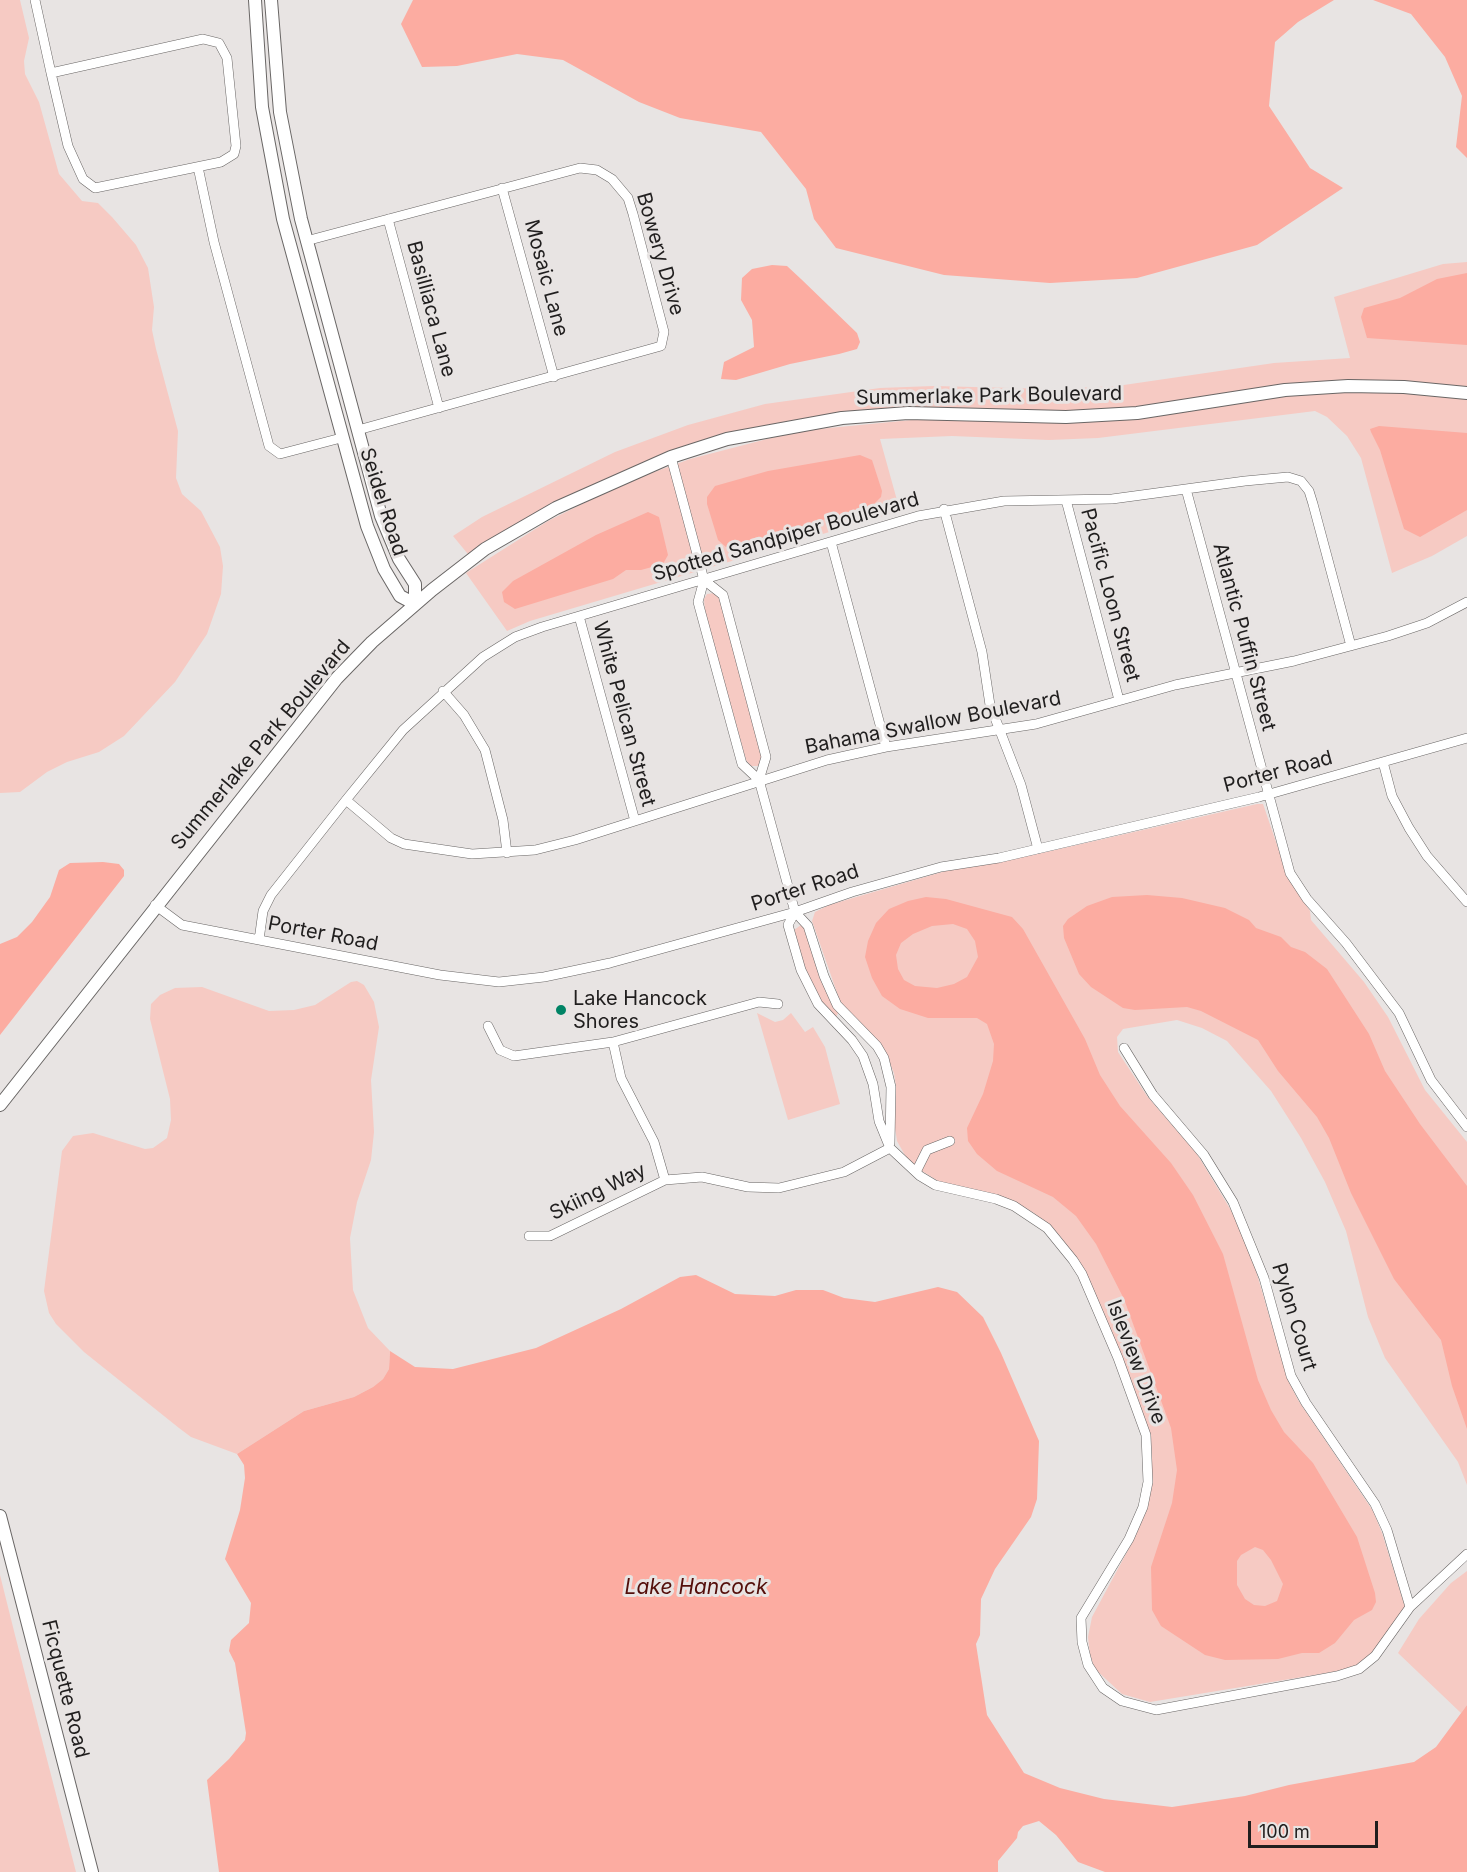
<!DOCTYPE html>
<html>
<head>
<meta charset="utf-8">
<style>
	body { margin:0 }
	#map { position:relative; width:1467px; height:1872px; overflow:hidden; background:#e8e4e3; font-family:Inter,sans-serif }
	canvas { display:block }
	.scale { position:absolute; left:1248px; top:1821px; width:130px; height:27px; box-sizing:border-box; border:3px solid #201e1e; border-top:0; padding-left:8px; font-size:18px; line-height:21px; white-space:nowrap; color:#201e1e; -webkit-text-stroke:4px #e8e4e3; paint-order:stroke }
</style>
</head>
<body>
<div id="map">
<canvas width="1467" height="1872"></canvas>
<div class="scale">100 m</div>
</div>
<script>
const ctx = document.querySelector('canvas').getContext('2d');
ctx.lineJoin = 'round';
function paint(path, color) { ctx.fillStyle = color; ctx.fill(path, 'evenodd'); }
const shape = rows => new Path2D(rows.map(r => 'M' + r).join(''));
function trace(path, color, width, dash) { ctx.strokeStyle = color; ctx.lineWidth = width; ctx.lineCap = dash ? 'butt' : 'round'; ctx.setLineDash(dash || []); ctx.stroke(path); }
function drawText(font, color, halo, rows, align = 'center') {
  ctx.font = font + ' Inter,sans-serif'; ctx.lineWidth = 6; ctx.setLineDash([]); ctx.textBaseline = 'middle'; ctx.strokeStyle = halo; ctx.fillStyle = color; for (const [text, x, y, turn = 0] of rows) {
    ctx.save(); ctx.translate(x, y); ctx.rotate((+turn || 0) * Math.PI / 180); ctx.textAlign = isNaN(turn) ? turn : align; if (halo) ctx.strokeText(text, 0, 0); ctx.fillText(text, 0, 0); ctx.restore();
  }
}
paint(shape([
	[0,0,20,0,29,38,24,61,25,74,39,102,59,174,82,201,98,203,112,217,136,245,148,268,154,307,152,330,156,349,178,431,176,478,182,494,201,511,220,547,223,566,221,594,207,634,175,682,124,736,99,752,67,762,47,772,20,792,0,793],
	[1467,262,1467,393,1348,386,1137,413,908,413,784,427,615,480,472,559,453,536,482,517,615,452,688,425,765,404,880,388,934,386,1052,389,1117,386,1274,363,1350,358,1334,297,1443,264],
	[1383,391,1467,397,1467,536,1432,556,1392,573,1361,458,1347,436,1327,417,1315,411,1098,438,1049,440,952,436,880,439,900,511,530,621,507,631,466,573,548,521,624,483,690,459,798,431,922,419,1017,421,1274,396],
	[715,593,719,597,764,757,758,766,751,766,746,760,705,612,704,599,707,594],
	[1257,804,1263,804,1287,874,1310,911,1311,920,1364,982,1388,1017,1425,1090,1467,1142,1467,1485,1458,1462,1385,1358,1368,1317,1346,1231,1325,1182,1301,1138,1271,1091,1227,1041,1202,1028,1177,1020,1123,1029,1117,1037,1118,1052,1147,1096,1197,1154,1238,1222,1256,1271,1288,1380,1298,1400,1373,1511,1382,1533,1405,1607,1371,1656,1351,1669,1150,1702,1122,1694,1095,1669,1090,1655,1088,1637,1092,1617,1134,1539,1147,1509,1151,1486,1152,1457,1151,1438,1138,1400,1080,1263,1060,1236,1034,1213,1020,1205,938,1181,922,1171,906,1157,897,1141,895,1128,896,1086,894,1073,886,1054,842,1007,812,921,815,912,829,905,949,870,1033,855],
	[801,925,805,928,826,991,838,1013,836,1017,821,1001,805,971,794,930],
	[357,981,364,985,374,1002,379,1027,371,1080,374,1132,371,1160,357,1202,350,1238,353,1290,368,1328,390,1351,389,1369,383,1379,373,1387,354,1397,304,1411,237,1454,191,1437,179,1428,84,1352,56,1324,49,1313,44,1291,62,1151,73,1136,93,1133,145,1149,153,1148,167,1138,171,1120,170,1099,150,1019,151,1004,160,995,175,988,202,987,269,1011,294,1010,315,1005,351,982],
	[757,1013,775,1022,783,1020,791,1013,805,1032,813,1027,825,1047,840,1104,788,1120],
	[1467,1571,1467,1705,1461,1713,1398,1653,1419,1619,1451,1583],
	[0,1575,15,1635,76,1872,0,1872]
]), '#f6cac3');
paint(shape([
	[413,0,1467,0,1467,158,1456,147,1462,96,1445,57,1411,14,1373,0,1334,0,1298,22,1275,42,1269,106,1310,168,1343,188,1257,245,1137,278,1050,283,944,275,836,248,814,219,806,189,761,132,680,118,639,102,563,60,517,54,457,66,422,67,401,24],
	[772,265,787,266,801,279,857,333,860,342,857,349,839,354,790,364,736,380,721,379,724,362,754,347,752,320,741,300,742,278,752,269],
	[1467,273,1467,345,1367,338,1361,317,1364,308,1400,298,1437,279],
	[1379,426,1467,433,1467,510,1420,537,1404,529,1380,450,1371,432,1370,429],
	[860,455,872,460,882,491,881,497,873,505,731,547,726,547,718,540,707,504,707,497,715,486,768,471],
	[648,512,659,517,668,555,663,564,641,570,626,570,613,579,515,609,504,602,502,592,513,581,596,535],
	[103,862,119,864,124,870,124,876,0,1035,0,944,17,937,32,922,50,897,59,870,70,863],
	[1147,895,1182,898,1225,908,1249,920,1256,928,1281,937,1291,947,1305,952,1327,969,1369,1034,1385,1071,1420,1124,1467,1186,1467,1429,1452,1386,1441,1340,1394,1279,1351,1193,1329,1138,1317,1117,1278,1071,1258,1040,1201,1011,1187,1007,1135,1010,1123,1008,1091,987,1079,974,1064,938,1063,926,1068,919,1087,906,1112,897],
	[926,897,946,899,1012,917,1023,929,1085,1039,1100,1075,1120,1106,1171,1163,1193,1195,1223,1254,1258,1380,1271,1410,1284,1432,1313,1463,1357,1537,1375,1593,1376,1602,1372,1610,1354,1620,1335,1643,1319,1653,1302,1653,1278,1659,1225,1660,1205,1655,1161,1626,1152,1610,1151,1567,1172,1503,1177,1470,1171,1428,1124,1299,1096,1244,1076,1216,1053,1197,997,1171,977,1154,968,1141,967,1128,983,1094,993,1061,994,1044,987,1024,977,1018,928,1018,900,1009,882,996,872,978,865,957,868,941,876,923,889,909,908,901],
	[953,924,967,929,975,941,978,957,967,977,954,984,937,988,915,986,904,980,898,969,896,955,901,943,913,934,932,926],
	[1255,1547,1263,1550,1271,1560,1283,1584,1277,1601,1265,1606,1254,1605,1245,1599,1237,1585,1237,1561,1241,1555],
	[696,1275,735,1294,775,1296,796,1290,823,1290,844,1298,875,1302,938,1287,957,1292,983,1317,1001,1353,1039,1441,1037,1499,1031,1517,995,1569,981,1599,980,1635,976,1644,987,1715,1024,1773,1060,1788,1104,1799,1172,1807,1245,1796,1289,1785,1414,1762,1436,1747,1467,1705,1467,1872,1105,1872,1078,1862,1056,1835,1039,1821,1023,1826,1018,1832,1017,1838,998,1861,998,1872,219,1872,207,1780,229,1759,245,1740,246,1733,235,1663,229,1651,231,1640,249,1623,251,1603,225,1559,240,1510,245,1478,244,1465,237,1454,304,1411,354,1397,373,1387,383,1379,389,1369,390,1351,415,1367,453,1369,536,1348,621,1309,680,1277]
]), '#fcaca1');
const minor = shape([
	[35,0,51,73],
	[203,39,219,43,227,58,236,146,234,154,221,162,95,188,83,179,68,146,51,73,203,39],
	[198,167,214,242,269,446,280,454,341,438],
	[502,188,554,377],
	[388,219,439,408],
	[306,241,580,168,597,170,612,179,628,198,633,214,664,332,661,346,358,430],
	[671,457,704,580,698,602,742,764,759,780,795,912,808,926,824,976,837,1005,877,1046,884,1058,891,1087,890,1143],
	[1186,489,1290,873,1307,899,1346,943,1399,1013,1431,1080,1467,1127],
	[1066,500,1119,700],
	[944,509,982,652,990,705,1021,785,1038,849],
	[831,542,886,747],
	[704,580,723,595,766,757,759,780],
	[579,616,635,821],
	[443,691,464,715,485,750,503,820,507,853],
	[1383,762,1392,796,1409,828,1427,856,1467,902],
	[346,800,391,838,404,844,472,854,535,850,575,840,827,760,886,747,1036,724,1175,685,1294,661,1388,636,1427,623,1467,602],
	[155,905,182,925,440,975,499,982,544,977,610,963,795,912,852,892,941,867,999,858,1259,797,1467,738],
	[795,912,788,925,801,970,818,1004,852,1040,863,1056,873,1084,879,1121,890,1148,920,1176,935,1185,996,1199,1014,1206,1047,1228,1073,1260,1082,1274,1118,1358,1146,1435,1148,1482,1143,1507,1129,1539,1081,1618,1082,1642,1088,1665,1103,1688,1122,1701,1156,1710,1337,1676,1359,1669,1375,1656,1410,1607,1467,1554],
	[259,940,263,911,271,895,346,800,403,730,483,657,515,637,542,627,918,516,1004,501,1112,499,1245,481,1288,477,1301,481,1309,491,1313,504,1351,646],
	[488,1026,500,1050,514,1056,613,1042,759,1002,778,1004],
	[613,1042,621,1078,654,1142,665,1180],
	[1124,1048,1153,1095,1204,1155,1233,1202,1264,1278,1291,1376,1306,1403,1375,1504,1387,1530,1410,1607],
	[916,1172,927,1150,950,1141],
	[529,1236,550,1236,665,1180,702,1177,748,1187,779,1188,844,1172,890,1148]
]);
const major = shape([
	[255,0,262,107,283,219,367,526,384,569,400,596,415,604],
	[271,0,280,112,301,219,381,516,399,559,415,584,415,604],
	[0,1105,337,678,372,642,432,590,485,549,556,508,671,457,727,439,842,418,908,413,1066,417,1137,413,1285,390,1348,386,1404,387,1467,393],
	[0,1516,92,1872]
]);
trace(minor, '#696665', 10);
trace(major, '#696665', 14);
trace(minor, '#fff', 9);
trace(major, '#fff', 12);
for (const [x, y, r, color] of [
	[561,1010,6,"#008365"]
]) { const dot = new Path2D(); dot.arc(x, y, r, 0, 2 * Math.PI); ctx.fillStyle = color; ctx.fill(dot); trace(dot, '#e8e4e3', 2); }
drawText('20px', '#201e1e', '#e8e4e3', [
	["Bowery Drive",660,254,74],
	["Mosaic Lane",546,278,75],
	["Basilliaca Lane",431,309,75],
	["Summerlake Park Boulevard",989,396,-1],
	["Seidel Road",383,502,72],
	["Spotted Sandpiper Boulevard",786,537,-16],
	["Pacific Loon Street",1110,595,75],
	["Atlantic Puffin Street",1244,637,75],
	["White Pelican Street",624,714,75],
	["Bahama Swallow Boulevard",933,723,-11],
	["Summerlake Park Boulevard",261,745,-50],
	["Porter Road",1278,772,-15],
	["Porter Road",805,888,-18],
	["Porter Road",323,934,11],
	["Skiing Way",598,1192,-26],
	["Pylon Court",1294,1317,73],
	["Isleview Drive",1136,1362,69],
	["Ficquette Road",65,1689,76]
]);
drawText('20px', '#201e1e', '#e8e4e3', [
	["Lake Hancock",573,999],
	["Shores",573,1022]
], 'left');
drawText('italic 21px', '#540f0b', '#e8e4e3', [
	["Lake Hancock",696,1588]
]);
</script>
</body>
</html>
